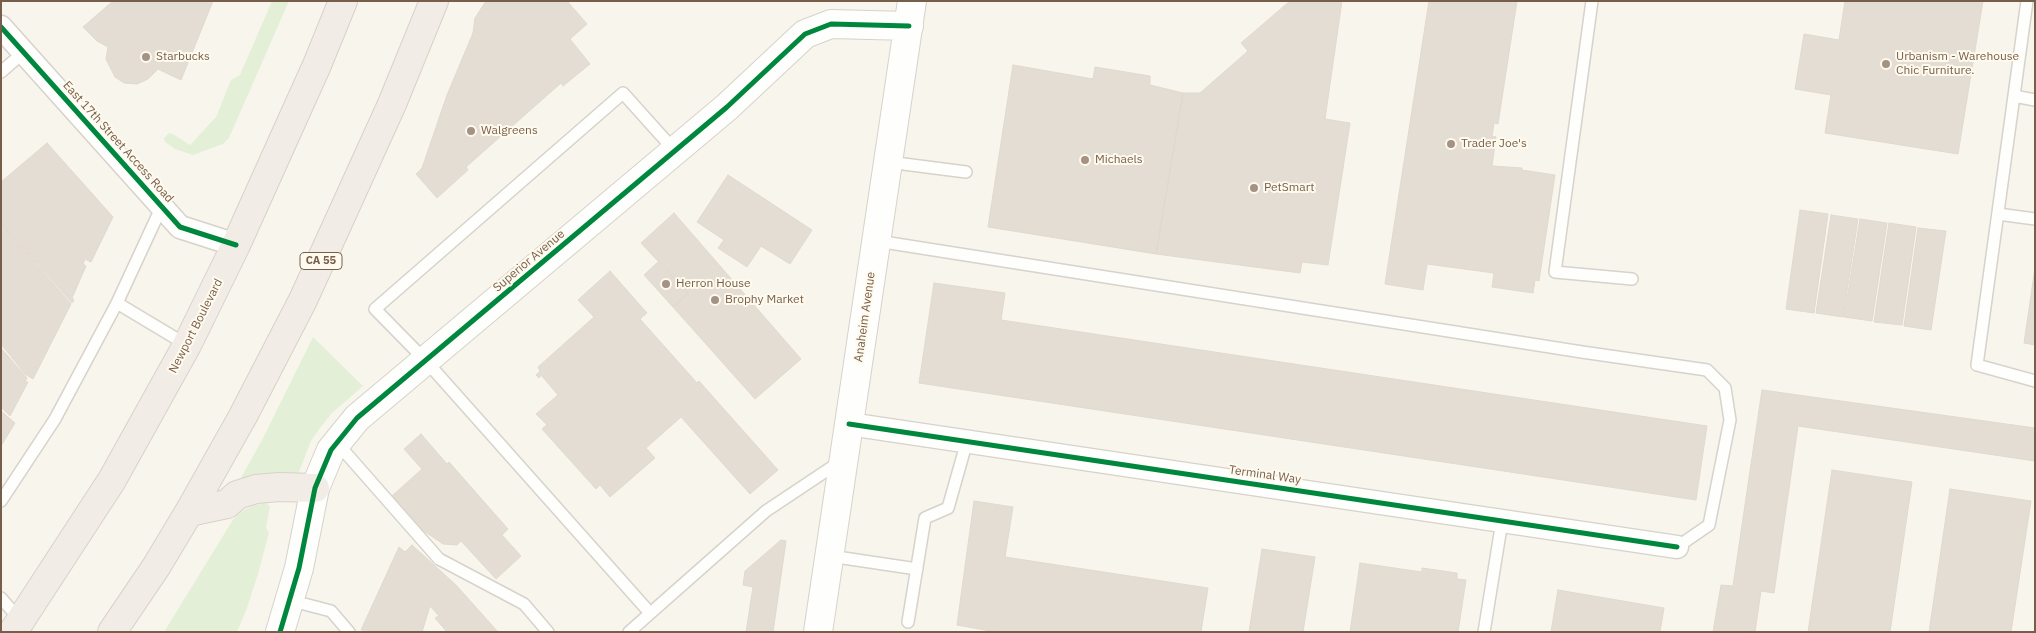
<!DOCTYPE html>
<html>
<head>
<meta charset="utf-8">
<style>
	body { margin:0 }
	#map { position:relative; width:2036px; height:633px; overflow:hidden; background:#f8f5ed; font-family:"IBM Plex Sans",sans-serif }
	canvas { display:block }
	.frame { position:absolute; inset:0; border:2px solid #775e4b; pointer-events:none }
</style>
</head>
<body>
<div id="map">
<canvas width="2036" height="633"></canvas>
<div class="frame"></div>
</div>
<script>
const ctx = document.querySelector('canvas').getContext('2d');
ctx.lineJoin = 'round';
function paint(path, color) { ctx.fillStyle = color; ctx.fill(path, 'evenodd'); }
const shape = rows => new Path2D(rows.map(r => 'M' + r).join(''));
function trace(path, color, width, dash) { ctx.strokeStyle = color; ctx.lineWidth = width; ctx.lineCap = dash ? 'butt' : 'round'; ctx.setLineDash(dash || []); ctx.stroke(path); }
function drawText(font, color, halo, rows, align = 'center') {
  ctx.font = font + ' "IBM Plex Sans",sans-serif'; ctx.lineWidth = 4; ctx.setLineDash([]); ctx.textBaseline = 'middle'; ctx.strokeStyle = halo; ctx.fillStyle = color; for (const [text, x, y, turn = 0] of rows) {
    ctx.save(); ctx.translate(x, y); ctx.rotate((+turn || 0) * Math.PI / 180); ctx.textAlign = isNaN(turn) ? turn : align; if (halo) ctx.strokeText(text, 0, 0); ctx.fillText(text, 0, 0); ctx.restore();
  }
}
paint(shape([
	[272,1,289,1,229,138,223,144,193,155,175,149,165,142,164,138,169,133,173,134,190,145,216,117,231,80,240,75],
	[313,337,363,386,332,413,320,428,311,441,297,477,238,483,262,440],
	[266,503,270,507,266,528,269,533,258,574,247,608,237,632,164,632,234,518,244,510,254,505]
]), '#e3f0d7');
const building = shape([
	[113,1,213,1,181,80,158,69,148,79,137,84,124,83,115,77,106,59,108,47,97,41,83,27,113,1],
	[486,1,567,1,587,24,570,39,590,64,563,86,561,83,466,167,468,170,437,198,416,174,422,168,447,95,473,33,475,18,486,1],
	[1290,1,1342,1,1325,119,1350,123,1328,265,1302,262,1300,273,1156,254,1183,93,1200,93,1248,51,1241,43,1290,1],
	[1429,1,1517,1,1498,124,1494,123,1492,136,1496,137,1492,166,1522,168,1522,170,1555,175,1539,281,1535,280,1533,293,1492,287,1494,273,1427,264,1423,290,1385,284,1429,1],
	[1845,1,1983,1,1958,154,1825,133,1831,95,1795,89,1804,34,1839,40,1845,1],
	[1013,65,1093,79,1095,67,1150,76,1150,85,1183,93,1156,254,988,227,1013,65],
	[47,143,113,217,91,262,85,259,83,264,86,266,72,298,74,300,72,303,1,222,1,182,47,143],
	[728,175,812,230,790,264,761,246,747,267,718,248,724,240,697,222,728,175],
	[1800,210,1828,214,1814,313,1786,309,1800,210],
	[674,213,801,359,755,399,673,307,688,293,641,243,674,213],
	[1831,215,1858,219,1843,317,1816,313,1831,215],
	[1860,219,1887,223,1872,321,1844,317,1860,219],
	[1,223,71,304,33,379,25,374,1,344,1,223],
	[1889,223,1916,227,1902,325,1874,322,1889,223],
	[1918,228,1946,231,1931,330,1904,326,1918,228],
	[659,261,688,293,673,307,644,275,659,261],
	[2035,268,2035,345,2024,343,2035,268],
	[610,271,647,313,640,319,697,383,699,381,778,470,750,494,681,417,646,448,655,458,610,497,600,485,596,489,542,429,547,425,536,414,558,395,541,375,539,378,536,375,540,371,538,367,594,317,578,300,610,271],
	[934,283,1005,293,1001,320,1707,426,1696,500,919,383,934,283],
	[1,348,27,378,25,382,28,382,10,416,1,407,1,348],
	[1762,390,2035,428,2035,461,1798,426,1774,593,1761,591,1755,632,1713,632,1721,585,1733,586,1762,390],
	[1,411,15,423,1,446,1,411],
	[421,434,447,464,449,462,508,529,502,535,521,556,496,579,461,541,457,545,443,544,418,527,392,496,422,469,404,449,421,434],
	[1832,470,1912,482,1890,632,1808,632,1832,470],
	[1950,489,2031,501,2011,632,1929,632,1950,489],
	[974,501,1013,507,1005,557,1208,588,1201,632,996,632,957,625,974,501],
	[781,540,786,541,773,632,746,632,753,587,743,585,745,571,781,540],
	[412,545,456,585,498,632,447,632,435,618,439,616,430,606,422,632,361,630,399,547,405,552,412,545],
	[1262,549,1315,557,1303,632,1249,632,1262,549],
	[1360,563,1422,572,1422,568,1457,573,1457,579,1466,580,1458,632,1350,632,1360,563],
	[1558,590,1664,608,1660,632,1551,632,1558,590]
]);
paint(building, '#e4ddd4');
trace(building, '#e1d8cf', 1);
const service = shape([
	[1592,1,1555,272,1632,279],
	[2027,1,1977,365,2035,381],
	[1,72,24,52],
	[2014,96,2035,100],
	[888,162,966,172],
	[1998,214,2035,219],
	[877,241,1582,352,1707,370,1725,388,1730,420,1709,525,1677,547],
	[117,303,187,345],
	[337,443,439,559,524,604,548,632],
	[1,501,55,419,117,303,162,206],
	[830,556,917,569],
	[1,598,21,621],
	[289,600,331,611,349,632],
	[650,613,426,361,375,309,623,93,675,151],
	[908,622,925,518,948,508,967,441],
	[629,632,766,511,841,461],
	[1484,632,1502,521]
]);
const minor = shape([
	[1,27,180,227,236,245],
	[849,424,1677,547]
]);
const tertiary = shape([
	[280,632,299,568,315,488,331,450,357,418,727,107,805,34,831,24,909,26],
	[818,632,912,1]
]);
const trunk = shape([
	[189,512,227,504,237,495,256,489,279,487,315,488],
	[13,632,112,480,187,345,236,245,317,65,343,1],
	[112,632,156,567,189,512,243,416,303,300,392,104,434,1]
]);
trace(service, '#d7d2cb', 14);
trace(minor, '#d7d2cb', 25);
trace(tertiary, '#d7d2cb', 30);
trace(trunk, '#d9d1ca', 30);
trace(service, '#fefefc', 11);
trace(minor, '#fefefc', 22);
trace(tertiary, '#fefefc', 28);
trace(trunk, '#f2ece6', 28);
trace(shape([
	[1,27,180,227,236,245],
	[849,424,1677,547],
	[280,632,299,568,315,488,331,450,357,418,727,107,805,34,831,24,909,26]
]), '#00873e', 5);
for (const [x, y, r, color] of [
	[146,57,5,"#a49384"],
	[1886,64,5,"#a49384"],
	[471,131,5,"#a49384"],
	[1451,144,5,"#a49384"],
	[1085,160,5,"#a49384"],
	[1254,188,5,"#a49384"],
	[666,284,5,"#a49384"],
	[715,300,5,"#a49384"]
]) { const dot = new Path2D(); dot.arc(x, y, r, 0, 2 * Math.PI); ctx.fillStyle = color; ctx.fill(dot); trace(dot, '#fffaee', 2); }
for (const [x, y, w] of [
	[321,261,42]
]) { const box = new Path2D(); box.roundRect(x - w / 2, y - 8.5, w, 17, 4); ctx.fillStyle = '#fffaee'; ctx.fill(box); trace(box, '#775e4b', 1); }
drawText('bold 11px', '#775e4b', null, [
	["CA 55",321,261]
]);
drawText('12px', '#775e4b', '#fffaee', [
	["Starbucks",156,57],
	["Urbanism - Warehouse",1896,57],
	["Chic Furniture.",1896,71],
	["Walgreens",481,131],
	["Trader Joe's",1461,144],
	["Michaels",1095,160],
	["PetSmart",1264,188],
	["Herron House",676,284],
	["Brophy Market",725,300]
], 'left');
drawText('12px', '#775e4b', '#fffaee', [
	["East 17th Street Access Road",118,142,48],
	["Superior Avenue",529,261,-40],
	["Anaheim Avenue",865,317,-82],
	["Newport Boulevard",196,326,-63],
	["Terminal Way",1265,475,8]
]);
</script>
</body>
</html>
